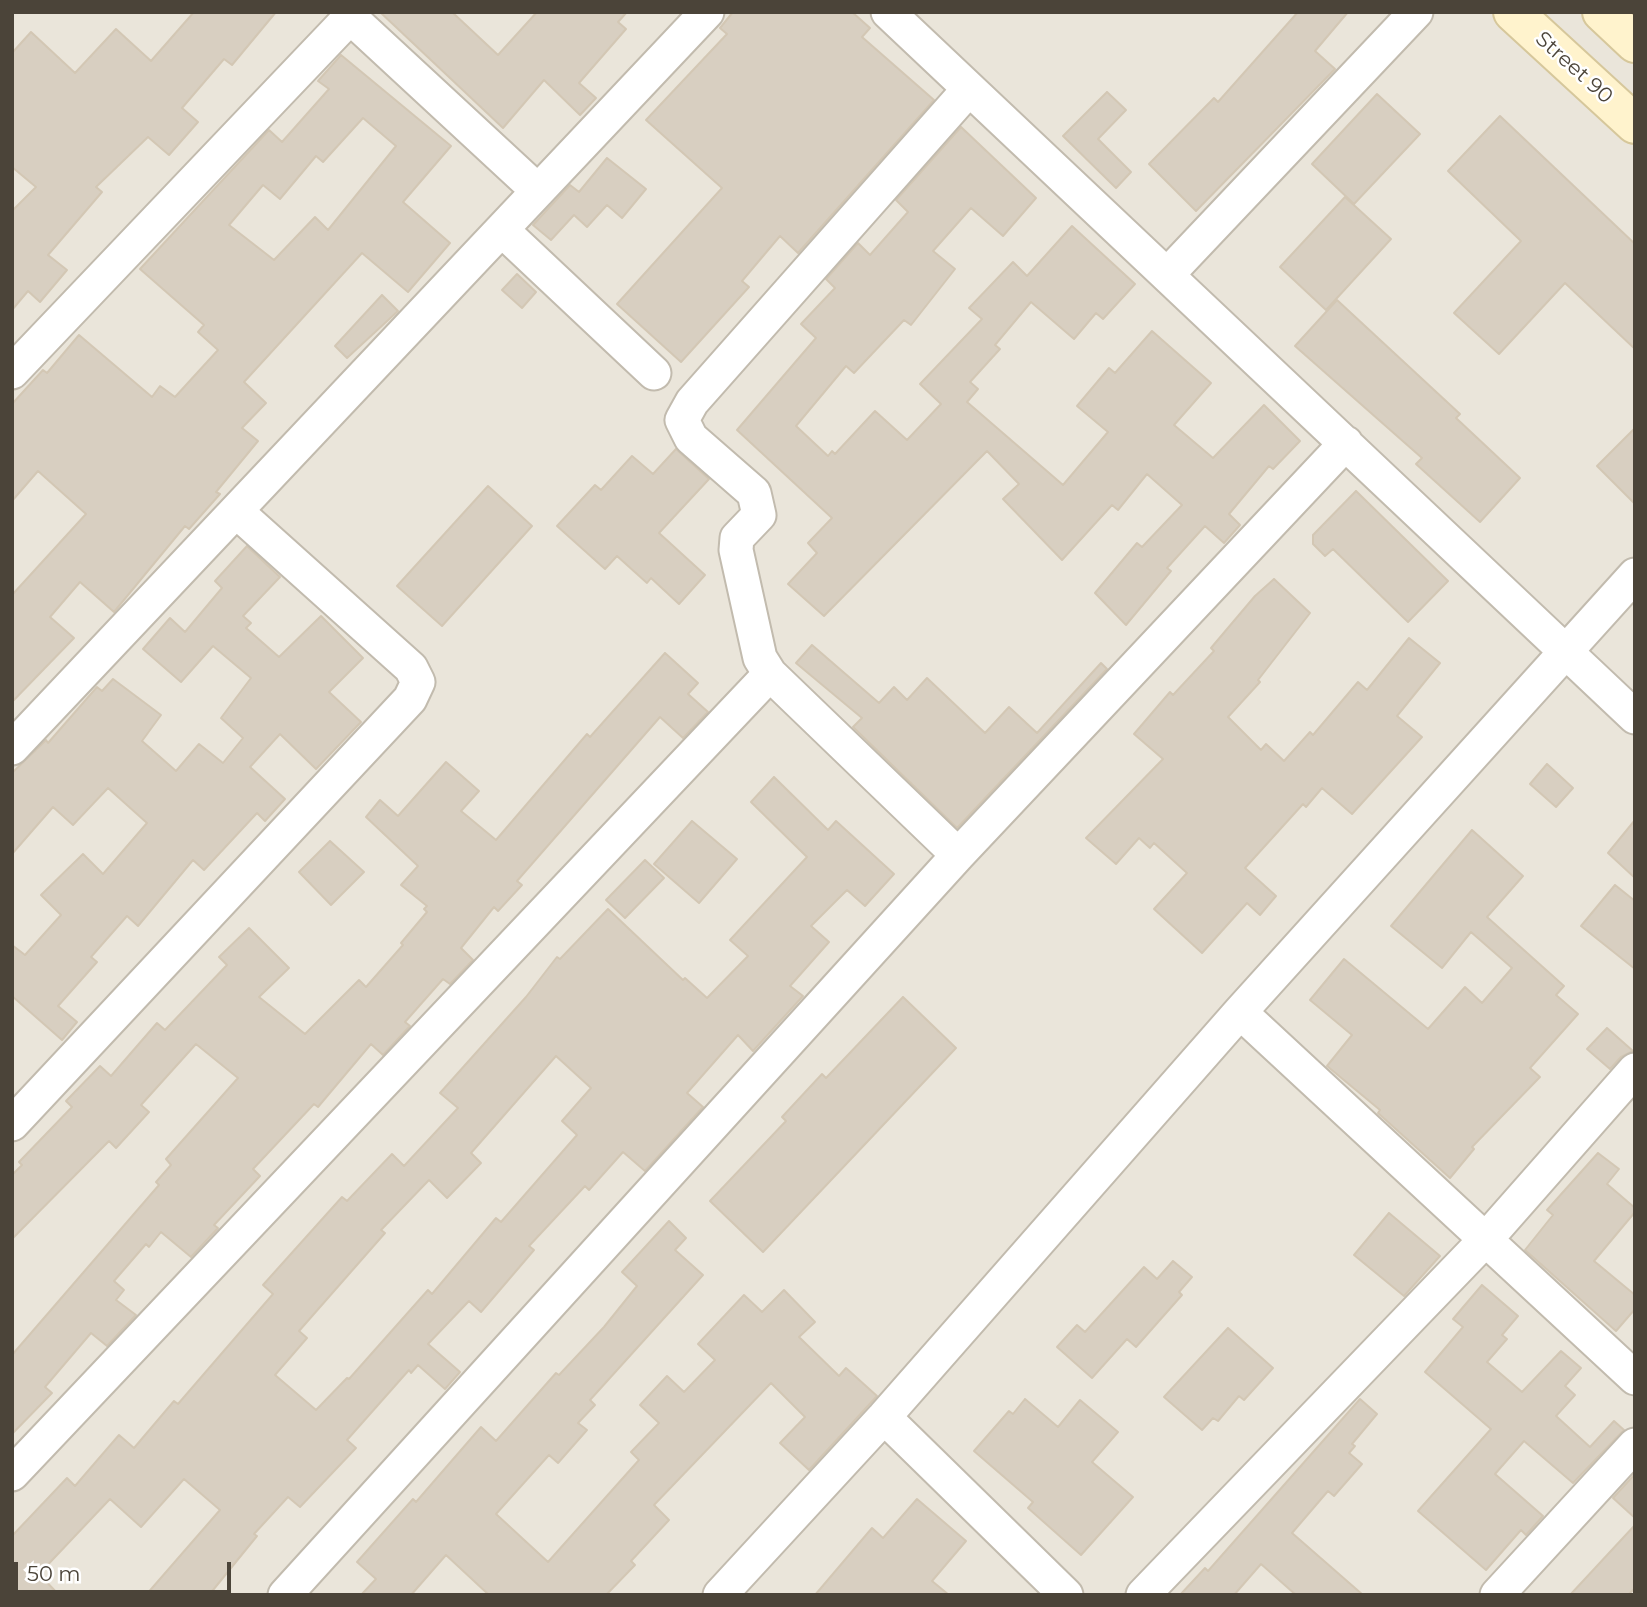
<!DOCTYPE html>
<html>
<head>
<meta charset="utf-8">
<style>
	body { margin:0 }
	#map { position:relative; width:1647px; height:1607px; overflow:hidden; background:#f6f3ec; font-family:Montserrat,sans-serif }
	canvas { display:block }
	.frame { position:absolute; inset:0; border:14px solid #4b4439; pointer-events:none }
	.scale { position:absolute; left:14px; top:1562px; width:217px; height:32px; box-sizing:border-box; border:4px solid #4b4439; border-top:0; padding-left:9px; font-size:21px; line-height:24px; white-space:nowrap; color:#4b4439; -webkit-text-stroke:5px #fff; paint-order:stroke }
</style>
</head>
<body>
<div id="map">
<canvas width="1647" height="1607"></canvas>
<div class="frame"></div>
<div class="scale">50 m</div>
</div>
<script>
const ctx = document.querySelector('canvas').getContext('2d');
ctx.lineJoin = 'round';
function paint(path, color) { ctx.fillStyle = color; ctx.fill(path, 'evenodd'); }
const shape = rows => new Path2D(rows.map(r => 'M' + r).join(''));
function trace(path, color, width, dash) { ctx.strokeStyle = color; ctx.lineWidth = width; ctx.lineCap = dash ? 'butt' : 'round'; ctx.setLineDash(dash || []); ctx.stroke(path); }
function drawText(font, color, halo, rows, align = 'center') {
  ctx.font = font + ' Montserrat,sans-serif'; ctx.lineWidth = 5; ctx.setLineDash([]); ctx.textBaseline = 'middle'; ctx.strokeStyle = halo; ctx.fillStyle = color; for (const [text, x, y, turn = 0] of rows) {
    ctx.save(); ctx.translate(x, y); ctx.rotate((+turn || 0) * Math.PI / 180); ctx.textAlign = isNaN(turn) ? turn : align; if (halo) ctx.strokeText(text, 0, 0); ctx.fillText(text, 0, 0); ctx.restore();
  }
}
paint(shape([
	[12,12,1635,12,1635,1595,12,1595]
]), '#eae5da');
const building = shape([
	[194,12,276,12,232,65,224,59,182,108,198,122,169,155,148,137,96,187,102,192,48,255,67,270,40,302,28,291,12,310,12,211,36,187,12,167,12,53,31,32,75,73,116,29,151,61,194,12],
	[380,12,452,12,498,55,537,12,627,12,618,22,626,29,579,83,596,98,580,115,544,80,503,128,380,12],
	[733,12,852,12,870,28,862,37,934,100,798,253,780,236,742,281,749,287,681,362,617,304,722,188,646,120,727,34,720,28,733,12],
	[1298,12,1348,12,1315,51,1335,69,1196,211,1149,164,1214,98,1218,102,1298,12],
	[341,55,451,146,403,202,450,243,408,292,362,253,244,382,266,403,242,428,258,441,216,492,220,494,189,529,185,526,114,612,80,582,50,617,74,638,12,702,12,595,86,514,38,471,12,501,12,404,43,370,47,373,79,335,152,397,160,386,175,397,218,350,198,332,204,325,140,269,269,130,282,142,329,89,318,81,341,55],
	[363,118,396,146,328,230,315,217,274,260,229,225,263,185,280,199,316,156,323,162,363,118],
	[1107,92,1126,110,1098,139,1131,172,1116,188,1063,136,1107,92],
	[1377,94,1420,134,1354,204,1312,164,1377,94],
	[1500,116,1635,244,1635,349,1565,283,1499,354,1454,313,1521,241,1448,171,1500,116],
	[961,127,1036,198,1003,236,971,208,933,251,955,269,911,325,904,320,854,373,846,366,796,426,828,456,832,451,835,454,875,411,907,440,941,404,920,384,982,319,969,308,1013,262,1027,276,1072,226,1135,284,1103,319,1096,313,1074,339,1031,302,995,345,1000,349,970,382,978,389,967,402,1063,485,1108,432,1077,406,1109,368,1115,373,1152,331,1211,383,1174,425,1213,458,1264,405,1300,441,1273,469,1269,466,1229,514,1240,525,1224,543,1205,526,1167,568,1171,571,1126,625,1095,593,1137,543,1142,547,1182,505,1147,474,1118,510,1112,505,1062,560,1003,499,1019,484,987,451,824,616,788,584,817,553,808,543,832,518,737,430,816,338,801,324,835,288,826,279,858,243,870,255,908,212,896,200,961,127],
	[607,158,646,189,622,218,607,205,587,227,574,215,551,240,533,225,570,185,579,192,607,158],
	[1345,197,1391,239,1326,310,1280,267,1345,197],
	[517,274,536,292,522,308,502,290,517,274],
	[382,295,398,311,347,358,335,346,382,295],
	[1337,300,1460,414,1456,418,1520,478,1480,522,1416,464,1422,458,1295,346,1337,300],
	[1635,428,1635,504,1597,466,1635,428],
	[676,449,709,479,659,533,705,575,679,604,651,578,647,583,617,556,605,569,557,526,595,485,601,490,632,456,653,474,676,449],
	[488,486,532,526,442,626,397,586,488,486],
	[1356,491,1448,581,1408,622,1333,549,1325,556,1313,544,1313,535,1356,491],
	[247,546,280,577,243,616,251,623,246,628,279,657,321,616,363,658,329,692,361,722,316,769,280,734,250,767,285,799,265,821,257,813,204,870,193,860,138,926,127,916,91,957,97,962,58,1006,77,1022,62,1040,12,996,12,945,25,955,61,915,41,895,83,854,103,874,147,823,108,788,73,825,53,807,12,854,12,773,46,740,48,743,97,687,102,691,113,679,161,715,142,741,176,771,199,744,223,763,243,738,221,718,251,678,213,646,181,682,143,649,170,618,185,632,222,588,215,581,247,546],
	[1274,579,1310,613,1258,680,1260,682,1228,717,1261,750,1266,744,1284,761,1310,732,1313,735,1358,682,1367,690,1409,638,1440,663,1397,716,1422,737,1352,814,1322,788,1306,807,1303,804,1245,868,1276,896,1260,915,1247,903,1202,953,1154,909,1187,873,1154,843,1150,848,1139,838,1116,864,1086,838,1163,759,1134,734,1170,692,1173,695,1214,651,1211,648,1255,596,1274,579],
	[812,645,879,703,894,687,907,700,927,678,985,733,1009,707,1037,733,1101,663,1107,669,957,828,853,727,862,718,796,663,812,645],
	[665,653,698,683,688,694,708,712,683,738,660,717,517,881,522,885,498,911,494,907,461,948,473,960,450,984,443,979,405,1022,410,1026,383,1055,371,1044,318,1107,314,1104,253,1169,260,1176,214,1225,218,1228,191,1257,161,1232,149,1247,146,1244,114,1281,124,1290,116,1300,136,1315,107,1346,91,1333,45,1387,52,1393,12,1434,12,1355,159,1185,156,1182,171,1165,166,1159,238,1078,196,1044,141,1105,149,1112,116,1148,109,1141,12,1239,12,1175,22,1165,19,1162,72,1107,66,1101,100,1066,111,1076,157,1023,165,1030,227,965,219,957,249,928,289,968,259,997,305,1034,359,980,366,987,403,945,401,943,427,912,424,909,427,906,401,885,418,866,366,817,380,800,398,816,446,762,479,791,461,811,496,840,587,734,590,737,665,653],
	[1547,764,1573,788,1556,807,1530,784,1547,764],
	[774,777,828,830,836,821,894,874,865,906,847,890,811,926,829,942,790,986,803,996,753,1051,738,1035,687,1093,703,1107,645,1171,623,1152,589,1190,585,1186,529,1246,534,1250,481,1312,469,1301,428,1344,460,1372,445,1389,418,1365,411,1373,409,1370,347,1440,356,1448,300,1507,288,1497,254,1534,257,1536,209,1595,146,1595,220,1510,184,1479,141,1527,110,1499,39,1574,59,1595,12,1595,12,1536,67,1478,75,1486,119,1435,134,1448,174,1401,178,1404,273,1294,263,1285,342,1197,347,1201,392,1154,404,1166,458,1108,440,1093,526,997,557,957,560,959,608,909,683,980,685,978,707,998,748,956,730,940,807,857,751,802,774,777],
	[556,1056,591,1088,562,1121,577,1135,501,1222,496,1218,432,1294,428,1290,349,1379,347,1378,316,1410,275,1375,307,1338,299,1331,385,1233,381,1230,429,1180,447,1198,481,1163,471,1153,556,1056],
	[1635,820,1635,878,1608,853,1635,820],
	[692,821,737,859,699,903,654,864,692,821],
	[1472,830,1523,876,1487,917,1564,986,1556,995,1578,1014,1530,1068,1540,1077,1472,1147,1474,1149,1450,1178,1378,1113,1380,1110,1327,1066,1352,1035,1310,1000,1344,959,1428,1029,1465,987,1482,1003,1512,968,1471,932,1442,968,1391,926,1472,830],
	[330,841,364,872,331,905,299,872,330,841],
	[645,860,664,878,625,918,606,900,645,860],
	[1615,885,1635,901,1635,969,1581,926,1615,885],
	[903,997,956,1048,763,1252,710,1201,786,1121,782,1117,822,1074,826,1078,903,997],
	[1607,1028,1633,1051,1621,1057,1610,1069,1587,1049,1607,1028],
	[1598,1153,1619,1169,1607,1184,1635,1208,1635,1212,1594,1261,1635,1295,1635,1309,1616,1331,1525,1250,1553,1215,1547,1210,1598,1153],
	[1389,1213,1440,1256,1404,1296,1354,1255,1389,1213],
	[669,1221,686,1238,675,1250,703,1275,590,1400,595,1405,578,1423,587,1430,558,1463,549,1455,496,1514,548,1562,639,1460,631,1452,659,1423,640,1405,667,1376,684,1392,715,1360,698,1344,744,1295,762,1312,784,1290,815,1322,799,1337,839,1376,846,1368,877,1396,809,1470,780,1443,805,1417,771,1383,654,1505,669,1520,631,1561,635,1565,606,1595,489,1595,446,1555,411,1595,361,1595,376,1579,357,1562,413,1499,416,1502,481,1427,496,1441,556,1373,559,1375,604,1327,637,1286,622,1272,669,1221],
	[1173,1261,1192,1277,1179,1292,1182,1295,1136,1347,1127,1339,1092,1378,1057,1347,1077,1325,1085,1332,1144,1267,1157,1279,1173,1261],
	[1482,1285,1518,1316,1502,1335,1507,1339,1487,1362,1522,1392,1561,1351,1581,1368,1565,1386,1575,1395,1556,1416,1590,1447,1614,1421,1624,1430,1573,1483,1524,1441,1495,1474,1543,1516,1526,1535,1521,1530,1486,1570,1418,1511,1491,1429,1425,1372,1463,1327,1453,1319,1482,1285],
	[1228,1328,1273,1368,1244,1400,1239,1396,1218,1421,1213,1418,1202,1430,1164,1397,1228,1328],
	[1025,1399,1058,1427,1080,1400,1118,1432,1092,1462,1133,1497,1081,1555,1028,1508,1033,1502,974,1451,1009,1411,1013,1414,1025,1399],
	[1360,1399,1377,1414,1352,1444,1355,1446,1349,1453,1362,1464,1334,1496,1328,1491,1292,1533,1363,1595,1296,1595,1261,1564,1234,1595,1180,1595,1205,1568,1208,1571,1360,1399],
	[1635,1474,1635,1518,1613,1498,1635,1474],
	[917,1499,966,1541,932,1581,949,1595,815,1595,872,1528,883,1538,917,1499],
	[1635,1525,1635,1588,1628,1595,1570,1595,1635,1525]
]);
paint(building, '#d8cfc1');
trace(building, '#d3c7b4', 2);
const minor = shape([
	[888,12,1635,717],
	[350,17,538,191],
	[502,230,654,373],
	[1167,275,1416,12],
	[12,372,355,12],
	[12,748,707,12],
	[958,855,770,674,760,658,736,550,737,538,759,515,754,493,691,438,682,420,692,402,969,89],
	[1240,1012,1635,1378],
	[12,1124,410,699,418,682,411,668,236,511],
	[884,1417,1066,1595],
	[12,1474,770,674],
	[285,1595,958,855,1346,443],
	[720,1595,884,1417,1240,1012,1635,575],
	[1143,1595,1487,1238,1635,1070],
	[1497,1595,1635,1445]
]);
const secondary = shape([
	[1513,12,1635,124],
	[1602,12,1635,43]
]);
trace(minor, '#c2bbae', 37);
trace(secondary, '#d6c79b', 42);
trace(minor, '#fff', 33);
trace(secondary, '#fff3cd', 38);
drawText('21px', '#4b4439', '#fff', [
	["Street 90",1574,68,42]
]);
</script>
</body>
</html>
